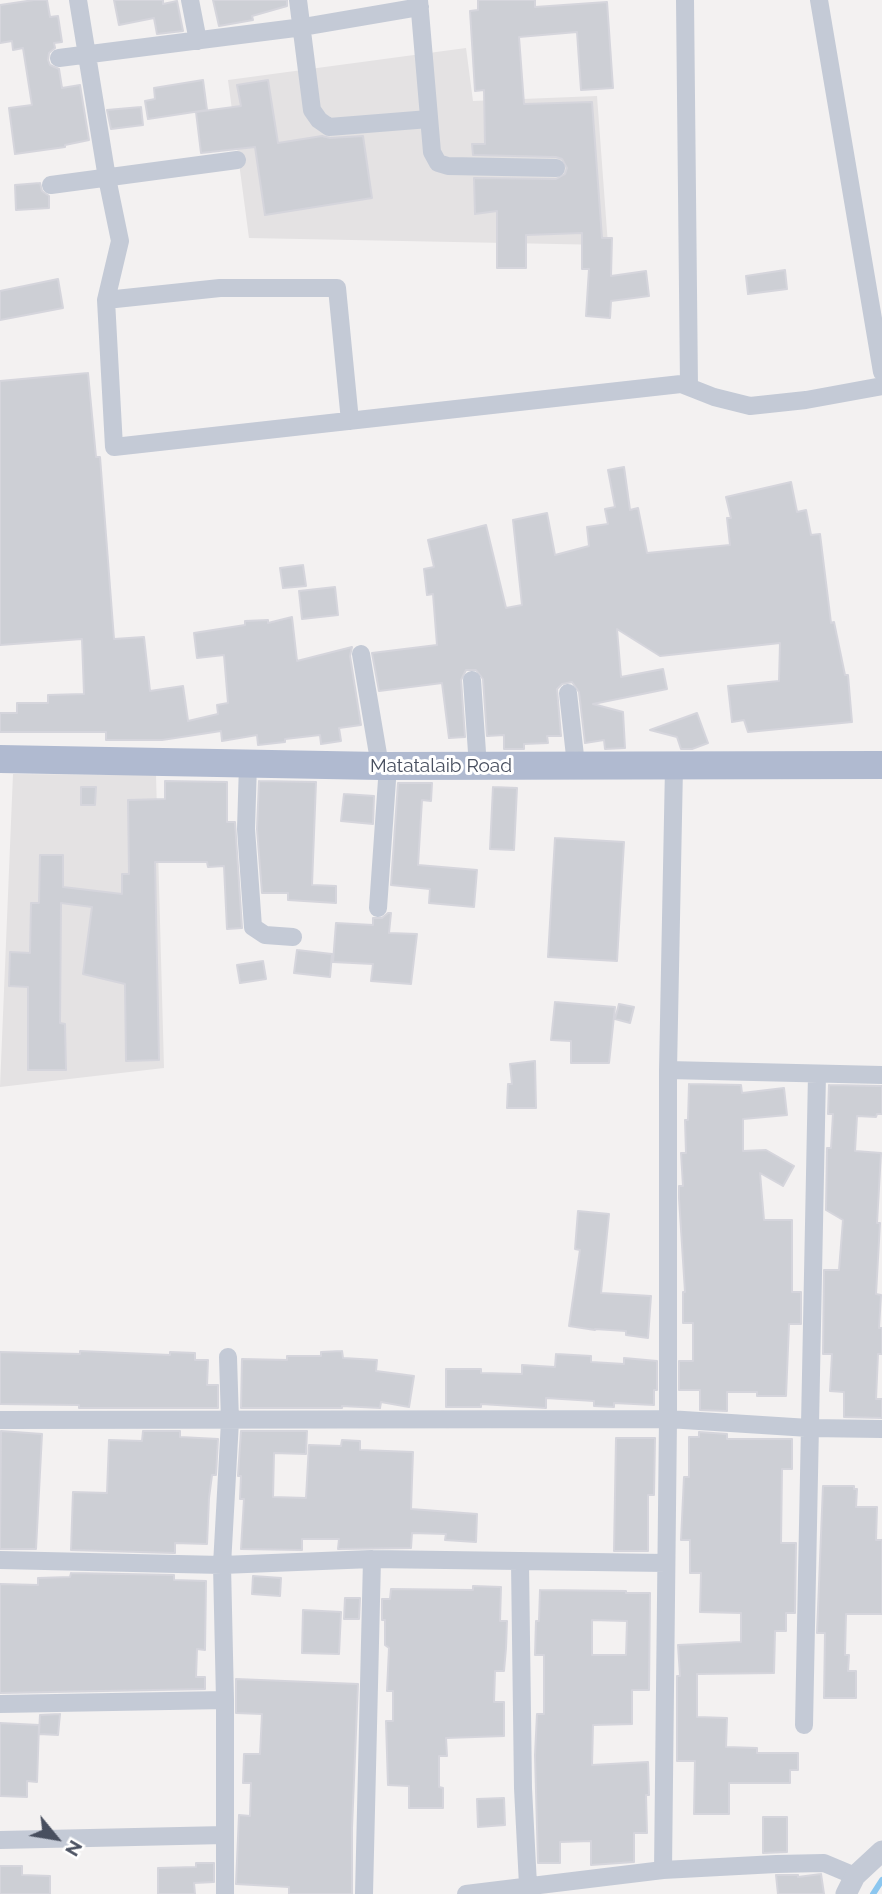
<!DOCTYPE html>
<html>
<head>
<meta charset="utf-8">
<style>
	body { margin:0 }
	#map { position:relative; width:882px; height:1894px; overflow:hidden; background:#f3f1f1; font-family:Raleway,sans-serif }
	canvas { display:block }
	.north { position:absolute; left:21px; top:1803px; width:70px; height:70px; -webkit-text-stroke:5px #fff; paint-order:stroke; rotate:120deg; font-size:19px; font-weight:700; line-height:28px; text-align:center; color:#484f5f }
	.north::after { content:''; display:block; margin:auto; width:24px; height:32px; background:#484f5f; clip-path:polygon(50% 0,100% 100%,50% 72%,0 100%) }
</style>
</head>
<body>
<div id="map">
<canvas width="882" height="1894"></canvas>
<div class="north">N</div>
</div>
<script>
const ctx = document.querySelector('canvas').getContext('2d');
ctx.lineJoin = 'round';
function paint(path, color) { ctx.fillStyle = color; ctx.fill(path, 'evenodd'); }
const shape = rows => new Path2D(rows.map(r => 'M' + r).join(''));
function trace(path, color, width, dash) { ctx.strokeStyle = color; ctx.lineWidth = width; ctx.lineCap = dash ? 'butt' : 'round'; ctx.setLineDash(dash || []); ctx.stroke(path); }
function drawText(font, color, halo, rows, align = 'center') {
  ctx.font = font + ' Raleway,sans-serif'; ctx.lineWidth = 6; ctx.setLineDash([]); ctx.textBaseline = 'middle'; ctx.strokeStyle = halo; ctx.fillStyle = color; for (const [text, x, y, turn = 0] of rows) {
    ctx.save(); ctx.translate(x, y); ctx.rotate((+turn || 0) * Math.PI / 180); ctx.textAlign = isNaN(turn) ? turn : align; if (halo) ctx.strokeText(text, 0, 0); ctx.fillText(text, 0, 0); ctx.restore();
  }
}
paint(shape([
	[466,48,473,101,597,96,608,245,249,238,228,80],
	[13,774,156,775,164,1068,0,1087]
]), '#e4e2e3');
trace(shape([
	[873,1894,882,1880]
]), '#8bc6ef', 6);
const building = shape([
	[34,0,47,0,50,17,58,16,62,42,54,43,55,48,49,53,48,60,50,65,59,69,62,88,80,85,89,140,65,145,65,147,15,154,9,108,32,105,23,48,13,50,12,41,0,43,0,5,34,0],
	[114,0,163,0,163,4,177,1,183,31,157,34,154,18,119,25,114,0],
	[213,0,287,0,287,6,252,16,253,20,219,26,213,0],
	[478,0,535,0,535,7,607,2,613,88,581,90,577,32,519,37,524,104,592,102,602,238,612,238,611,276,646,271,649,296,611,301,610,318,586,316,589,269,582,269,582,233,526,235,526,268,497,268,497,211,475,214,474,178,556,179,565,174,567,168,562,159,556,157,473,155,472,144,485,144,484,90,475,91,470,11,478,10,478,0],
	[203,80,207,110,148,119,145,101,155,99,154,88,203,80],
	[268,80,278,143,322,136,330,138,363,136,372,198,265,215,255,147,201,153,196,112,241,106,237,85,268,80],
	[141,107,143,125,111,129,107,110,141,107],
	[40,183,42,191,49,196,49,208,16,210,15,185,40,183],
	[785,270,787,289,748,294,746,276,785,270],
	[58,279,63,308,0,320,0,291,58,279],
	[88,373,96,457,100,457,114,639,144,637,150,691,183,686,188,721,218,714,217,705,228,703,224,655,197,658,194,633,245,625,245,621,268,620,268,623,292,617,297,661,352,647,350,656,361,725,339,728,341,741,321,744,320,735,285,739,285,742,258,745,257,735,222,741,221,731,162,740,106,740,106,732,0,732,0,713,17,713,17,703,48,703,48,695,84,694,82,639,0,645,0,381,88,373],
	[624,467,630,510,638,508,647,553,730,545,727,518,731,518,726,497,791,482,797,512,806,510,811,535,820,534,831,623,834,622,845,675,848,675,852,722,748,732,744,720,732,722,728,686,779,681,780,643,660,656,617,629,621,677,663,669,667,689,593,704,623,712,625,748,605,749,604,740,585,743,579,692,572,682,562,684,557,689,561,736,547,736,548,743,524,744,524,749,504,749,504,735,487,736,483,679,476,670,466,670,461,680,465,737,449,738,442,683,379,691,372,653,437,645,433,594,427,595,424,569,434,567,428,540,486,525,506,608,522,605,513,520,547,513,555,555,589,546,587,527,608,524,605,509,615,507,608,470,624,467],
	[303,565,306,586,283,588,280,568,303,565],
	[335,587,338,615,302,619,299,591,335,587],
	[697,713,708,743,692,749,681,749,677,737,650,730,697,713],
	[165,781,227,782,227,822,235,822,242,928,227,929,224,866,208,867,207,862,155,862,159,1060,126,1061,125,984,83,974,92,907,61,903,60,1023,65,1024,66,1070,28,1070,28,987,9,986,10,952,30,953,31,903,39,903,40,855,63,855,63,887,122,894,122,874,129,874,128,800,165,799,165,781],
	[259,781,316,782,312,885,336,886,336,903,288,900,288,893,262,893,257,829,259,781],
	[398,783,432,783,431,801,422,800,418,865,477,870,474,907,429,903,430,889,391,885,398,783],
	[81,787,96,787,95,805,81,805,81,787],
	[493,787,517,788,514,850,490,849,493,787],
	[344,794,374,796,373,824,341,821,344,794],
	[555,838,624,842,617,961,548,957,555,838],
	[388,913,391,913,389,933,417,934,411,984,371,981,373,964,333,962,336,923,373,925,373,918,382,918,388,913],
	[297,950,332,954,330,977,294,973,297,950],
	[263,961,266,979,240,983,237,965,263,961],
	[555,1002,615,1007,609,1063,571,1063,571,1041,551,1040,555,1002],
	[619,1004,634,1007,630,1023,615,1019,619,1004],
	[535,1061,536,1108,507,1108,508,1084,512,1084,510,1064,535,1061],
	[689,1084,741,1085,742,1093,784,1088,787,1115,743,1119,743,1151,766,1150,794,1166,783,1186,760,1173,764,1220,792,1220,792,1292,801,1292,801,1324,789,1324,786,1396,757,1396,757,1392,727,1392,727,1411,700,1410,700,1390,679,1390,679,1361,693,1361,693,1323,683,1323,683,1292,685,1292,679,1198,679,1186,683,1186,681,1153,686,1153,685,1120,688,1120,689,1084],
	[829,1085,882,1086,882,1114,877,1114,876,1117,857,1116,855,1151,881,1153,877,1223,880,1223,876,1294,881,1295,879,1328,882,1328,882,1354,878,1354,876,1399,882,1399,882,1418,844,1417,844,1392,830,1391,832,1354,823,1354,824,1270,839,1270,843,1220,826,1210,827,1148,831,1148,833,1114,828,1114,829,1085],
	[578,1211,609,1214,601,1293,651,1296,648,1338,626,1335,626,1331,595,1329,595,1330,569,1326,580,1250,575,1249,578,1211],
	[80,1351,170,1355,170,1352,195,1353,195,1360,208,1360,207,1385,218,1385,218,1408,79,1408,79,1405,0,1404,0,1352,80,1354,80,1351],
	[342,1351,343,1358,377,1360,376,1371,414,1376,409,1407,381,1402,380,1408,342,1406,342,1408,241,1408,242,1359,287,1360,287,1356,321,1356,321,1352,342,1351],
	[556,1354,591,1356,591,1362,624,1364,624,1358,657,1361,657,1390,654,1390,654,1405,614,1403,614,1407,594,1406,594,1401,546,1398,546,1408,481,1404,481,1407,446,1407,446,1369,481,1369,481,1373,522,1374,522,1365,555,1367,556,1354],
	[1,1431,42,1434,36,1549,0,1549,1,1431],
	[143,1431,180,1431,180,1437,218,1439,216,1475,212,1475,209,1498,207,1544,175,1543,175,1553,71,1550,73,1492,107,1493,109,1440,142,1441,143,1431],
	[241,1431,307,1431,306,1454,274,1453,273,1497,306,1498,309,1445,341,1446,342,1440,360,1441,360,1450,413,1452,411,1509,477,1514,476,1542,445,1540,446,1534,412,1533,411,1548,338,1549,339,1539,302,1539,302,1550,241,1549,244,1499,240,1499,241,1476,238,1476,241,1431],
	[699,1432,727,1434,727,1439,792,1439,792,1469,782,1469,781,1543,796,1543,795,1613,786,1613,786,1631,775,1631,774,1673,697,1674,697,1717,727,1718,726,1747,757,1748,757,1753,798,1753,798,1770,790,1770,790,1783,729,1783,729,1814,694,1814,695,1761,677,1761,677,1676,680,1676,678,1645,741,1642,741,1613,700,1612,701,1573,690,1573,690,1540,681,1540,684,1477,689,1477,689,1437,699,1437,699,1432],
	[616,1438,655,1438,654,1495,648,1495,648,1551,614,1551,616,1438],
	[823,1486,854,1486,854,1489,857,1489,856,1507,877,1507,876,1540,882,1540,882,1614,846,1614,845,1655,849,1655,848,1671,856,1671,856,1698,824,1698,825,1633,817,1633,823,1486],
	[71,1573,174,1575,174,1580,206,1581,205,1650,197,1649,196,1677,205,1677,205,1689,0,1693,0,1584,38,1585,38,1578,70,1577,71,1573],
	[253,1576,281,1578,280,1596,252,1594,253,1576],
	[473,1586,501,1587,500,1621,507,1621,506,1648,504,1671,495,1671,494,1702,504,1702,504,1736,446,1738,447,1756,439,1756,439,1787,443,1788,443,1808,409,1808,409,1786,388,1785,386,1721,393,1721,393,1691,387,1691,389,1648,385,1645,385,1620,382,1620,382,1599,390,1599,391,1589,473,1590,473,1586],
	[540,1590,626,1591,626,1593,650,1593,649,1690,632,1690,632,1724,593,1725,592,1765,648,1762,649,1795,646,1795,647,1833,634,1833,634,1862,591,1865,591,1841,560,1842,560,1863,538,1863,535,1755,537,1714,544,1714,544,1655,535,1655,536,1621,539,1621,540,1590],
	[592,1620,627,1621,626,1655,592,1655,592,1620],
	[345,1598,360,1598,359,1619,344,1619,345,1598],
	[303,1610,341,1612,339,1654,302,1653,303,1610],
	[236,1679,358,1684,352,1828,352,1894,289,1894,289,1887,236,1884,239,1815,250,1816,251,1783,243,1783,244,1754,260,1754,262,1714,236,1713,236,1679],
	[60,1714,58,1735,39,1734,40,1715,60,1714],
	[0,1723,39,1725,37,1782,27,1781,27,1797,0,1796,0,1723],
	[504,1798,505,1825,478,1827,477,1799,504,1798],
	[763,1817,787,1817,787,1852,763,1853,763,1817],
	[196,1863,214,1863,214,1882,194,1883,195,1894,158,1894,158,1868,196,1867,196,1863],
	[0,1866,22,1866,22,1875,50,1876,50,1894,0,1894,0,1866],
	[821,1874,824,1894,778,1894,776,1875,798,1875,798,1877,821,1874]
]);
paint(building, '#cdcfd5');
trace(building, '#d5d5dc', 2);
trace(shape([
	[78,0,107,178,120,241,106,300,114,447,681,384,714,397,750,406,806,400,882,386],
	[190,0,198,41],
	[298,0,312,110,319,120,329,127,429,119],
	[419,0,432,152,438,163,448,166,556,168],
	[685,0,689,386],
	[819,0,882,372],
	[59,58,303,27,420,7],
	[51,185,237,160],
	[106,300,220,288,337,288,350,421],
	[361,654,380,766],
	[472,680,478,767],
	[568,693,576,765],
	[248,764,246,829,253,927,265,935,293,937],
	[378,908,388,766],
	[668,1070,882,1075],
	[0,1420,668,1419,809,1428,882,1429],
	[0,1560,222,1565,372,1559,666,1563],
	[520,1563,523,1788,528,1885],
	[0,1704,225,1700],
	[804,1725,817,1074],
	[0,1840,225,1835],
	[663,1870,668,1419,668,1070,674,767],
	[225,1894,225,1700,222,1565,230,1421,228,1357],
	[364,1894,372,1559],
	[466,1894,663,1870,776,1864,824,1863,855,1876]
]), '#c4cad6', 18);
trace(shape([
	[846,1894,855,1876,882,1851]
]), '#c4cad6', 21);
trace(shape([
	[0,759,380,766,882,765]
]), '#b0bad0', 28);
drawText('19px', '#484f5f', '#fff', [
	["Matatalaib Road",441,766]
]);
</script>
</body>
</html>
